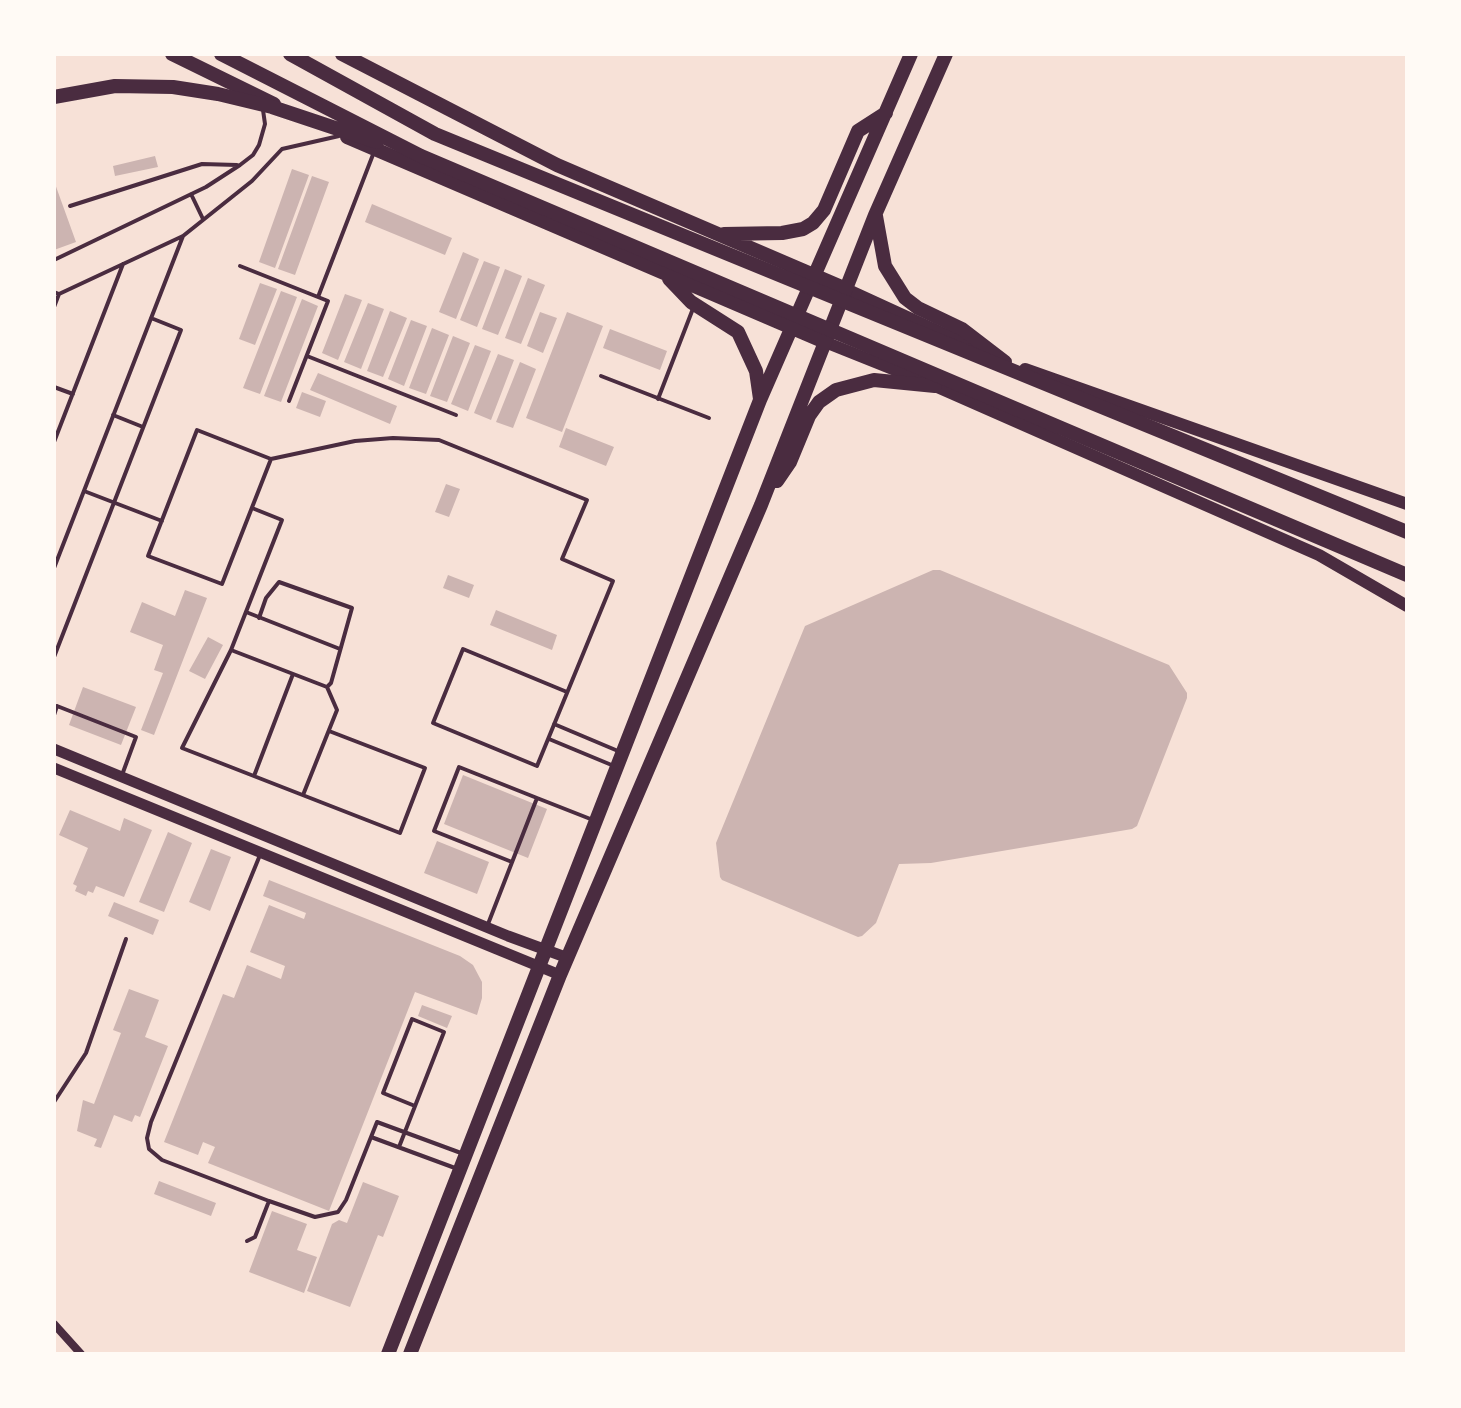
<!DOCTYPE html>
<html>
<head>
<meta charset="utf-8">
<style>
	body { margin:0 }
	#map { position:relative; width:1461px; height:1408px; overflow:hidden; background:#f7e1d7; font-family:"Roboto Serif",serif }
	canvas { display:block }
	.frame { position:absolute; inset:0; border:56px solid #fffaf5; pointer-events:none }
</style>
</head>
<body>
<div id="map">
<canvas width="1461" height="1408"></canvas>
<div class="frame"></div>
</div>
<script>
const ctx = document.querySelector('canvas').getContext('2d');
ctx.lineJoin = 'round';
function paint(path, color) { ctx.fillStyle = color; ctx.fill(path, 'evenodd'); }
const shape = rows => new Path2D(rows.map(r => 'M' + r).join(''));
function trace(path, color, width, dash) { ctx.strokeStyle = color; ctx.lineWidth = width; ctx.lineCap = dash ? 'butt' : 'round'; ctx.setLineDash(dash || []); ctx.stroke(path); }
paint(shape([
	[155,156,158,167,115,176,113,166],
	[292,169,309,175,275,268,259,262],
	[312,176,329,182,295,275,278,269],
	[54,181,76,242,54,250],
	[372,204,452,238,445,255,365,222],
	[463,252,479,259,456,319,439,312],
	[484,261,500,267,477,327,460,320],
	[505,269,522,276,498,335,482,329],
	[528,278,545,285,521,344,505,338],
	[260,283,277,289,255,345,239,339],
	[281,291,297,297,260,394,243,388],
	[345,294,362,300,338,360,322,353],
	[302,299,318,306,281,402,264,396],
	[368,303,384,309,361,369,344,362],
	[390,311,407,318,383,377,367,371],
	[540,312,557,318,543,353,527,346],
	[567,312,603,326,562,432,526,418],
	[411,320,427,326,404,386,388,379],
	[432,328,449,335,426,394,409,388],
	[610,329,667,351,660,370,603,348],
	[453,336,470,343,447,402,430,396],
	[475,345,491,351,468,411,451,404],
	[498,354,514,360,491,420,474,413],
	[520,362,536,369,513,428,496,422],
	[318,373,397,406,390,424,310,390],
	[302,392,326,401,320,417,296,408],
	[566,428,614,447,606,466,559,447],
	[446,484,460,489,449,517,435,512],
	[933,570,940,570,1169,665,1187,693,1187,698,1137,826,1132,829,931,863,899,864,876,923,862,936,858,937,722,880,720,877,716,843,805,626],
	[448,575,474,585,469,598,443,588],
	[185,590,207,598,154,735,141,730,163,673,154,670,163,645,130,632,142,602,175,616],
	[496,610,557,635,552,650,490,625],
	[208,637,223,645,205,679,189,671],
	[83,687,136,707,121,745,69,725],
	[463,775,547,809,528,858,444,824],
	[70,810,120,831,124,818,152,830,124,897,96,886,93,893,88,891,86,896,75,891,77,886,73,884,88,848,59,835],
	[168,832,192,843,164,912,139,902],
	[437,841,489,862,477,894,424,873],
	[211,849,231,857,210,911,189,902],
	[269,880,460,956,473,965,482,982,482,998,477,1015,415,992,329,1211,208,1163,215,1147,203,1142,198,1155,164,1142,223,994,234,998,247,965,281,979,285,966,250,952,269,905,304,919,306,913,263,896],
	[114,902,159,920,153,935,108,916],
	[129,989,159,1000,145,1037,168,1046,140,1117,135,1115,132,1122,114,1115,101,1148,94,1146,97,1139,77,1131,83,1100,94,1104,121,1033,113,1030],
	[422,1005,452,1016,447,1028,418,1016],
	[159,1181,216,1203,211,1216,154,1194],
	[363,1182,399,1196,383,1237,378,1235,350,1307,307,1291,332,1224,339,1220,347,1223],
	[272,1211,307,1224,297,1250,317,1257,304,1293,249,1272]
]), '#ccb4b1');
trace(shape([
	[191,194,203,219],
	[70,206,202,164,237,165],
	[54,260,206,187,240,165,253,155,259,145,265,124,263,110],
	[240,266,328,301,289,401],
	[54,292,59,294,183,236,252,181,282,149,339,136],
	[318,297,374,152],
	[54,307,59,294],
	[307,356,456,415],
	[601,376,709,418],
	[54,387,73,394],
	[658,399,694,306],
	[113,415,143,427],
	[54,442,123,264],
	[271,459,222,584,148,556,197,430,271,459,355,441,393,438,439,440,587,500,562,559,613,581,537,766,433,723,463,649,567,692],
	[84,491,162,521],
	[252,508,282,520,231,650,327,687,337,710,303,795],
	[54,568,183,236],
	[246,612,340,649],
	[259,618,266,598,279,582,352,608,331,683,327,687],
	[231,650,182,748,400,833,425,768,329,731],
	[54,657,181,330,151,318],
	[54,715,57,706,136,737,122,775],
	[554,724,618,751],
	[549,739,614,766],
	[254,776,293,674],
	[512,862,434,831,459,767,537,798],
	[488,924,537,798,593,820],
	[54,1102,86,1053,126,939],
	[371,1137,455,1168],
	[399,1147,444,1032,412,1019,383,1093,415,1106],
	[269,1201,315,1217,338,1212,346,1200,377,1122,461,1153],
	[247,1241,255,1237,269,1201,162,1160,149,1149,147,1138,151,1122,260,855]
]), '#4a2c40', 4);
trace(shape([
	[54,1324,81,1354]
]), '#4a2c40', 8);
trace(shape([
	[54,749,508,936,568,958],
	[54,768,560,975]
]), '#4a2c40', 11);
trace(shape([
	[846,289,979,350],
	[825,342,935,386,1319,555,1407,606],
	[1025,369,1407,504]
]), '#4a2c40', 12);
trace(shape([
	[172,54,274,104],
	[342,54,557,165,846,289],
	[347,137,825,342],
	[876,216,885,266,905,298,918,308,962,329,1005,362],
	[724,234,782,233,803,229,813,223,824,210,858,131,886,113],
	[669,279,691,302,738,332,756,371,760,399],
	[777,481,790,462,809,416,819,402,836,390,874,380,935,386],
	[388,1354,760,400,911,54],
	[410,1354,560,975,761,505,875,215,946,54]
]), '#4a2c40', 14);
trace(shape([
	[221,54,421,156,1407,575],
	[290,54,435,134,1407,532],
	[54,97,115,86,173,87,218,94,272,107,377,142]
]), '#4a2c40', 14);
</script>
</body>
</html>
